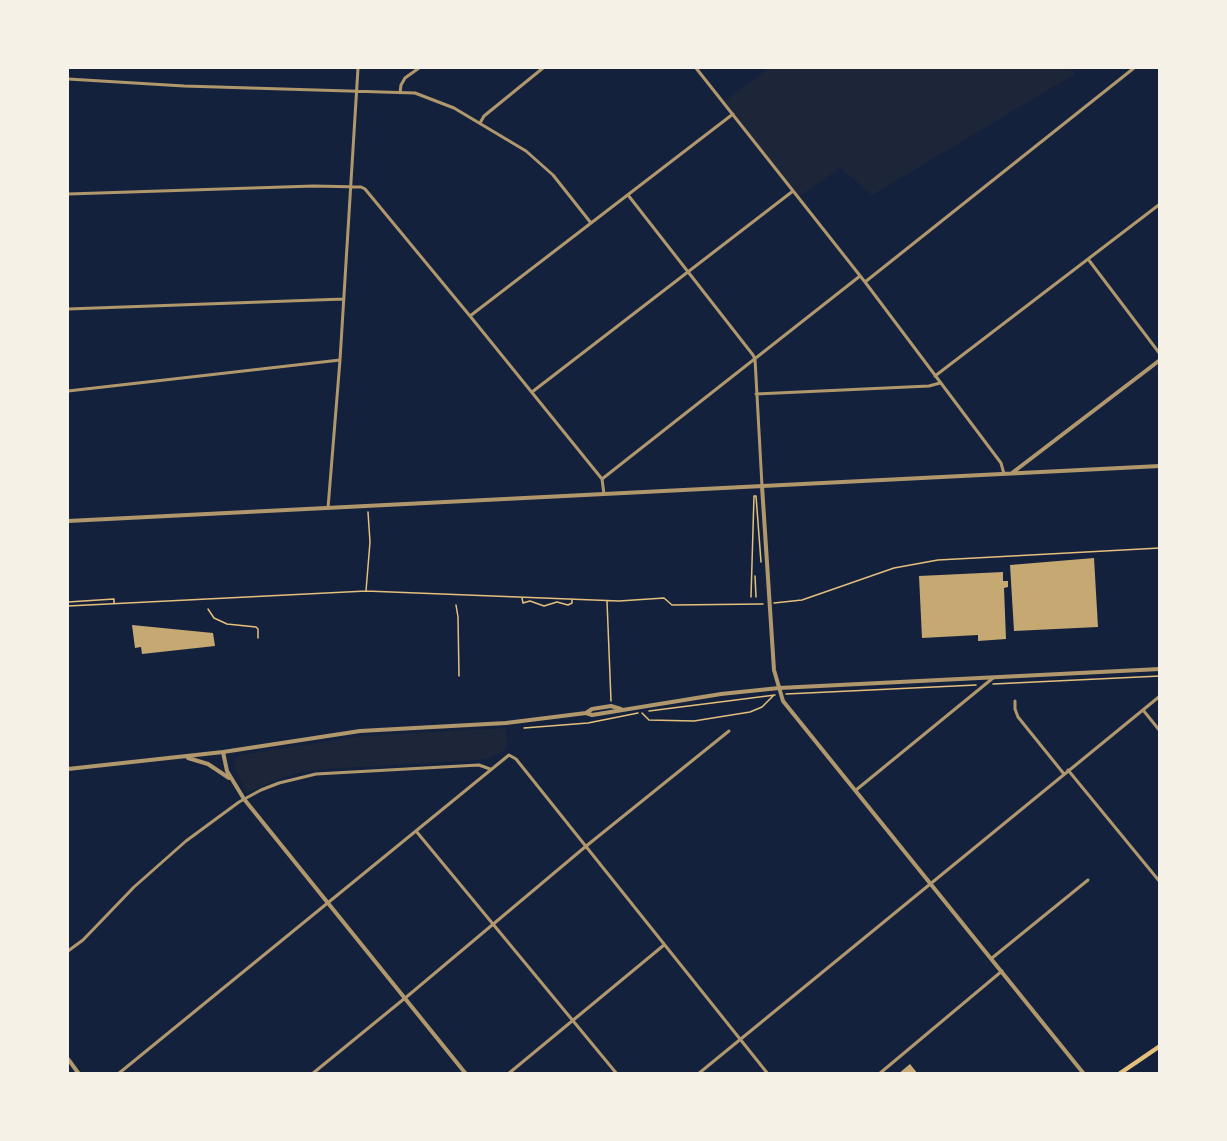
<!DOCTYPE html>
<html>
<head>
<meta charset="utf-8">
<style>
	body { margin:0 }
	#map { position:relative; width:1227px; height:1141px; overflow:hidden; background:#14213d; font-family:"Playfair Display",serif }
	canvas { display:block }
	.frame { position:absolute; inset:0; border:69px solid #f6f1e7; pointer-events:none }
</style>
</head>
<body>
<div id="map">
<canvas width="1227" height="1141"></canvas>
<div class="frame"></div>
</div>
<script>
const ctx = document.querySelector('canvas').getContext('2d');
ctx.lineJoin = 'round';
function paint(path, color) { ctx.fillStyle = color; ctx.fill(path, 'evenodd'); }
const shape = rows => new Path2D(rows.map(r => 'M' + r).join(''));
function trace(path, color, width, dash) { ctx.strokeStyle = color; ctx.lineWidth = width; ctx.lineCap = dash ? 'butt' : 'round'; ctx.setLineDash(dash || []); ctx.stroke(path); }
paint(shape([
	[769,68,1071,68,1075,74,872,195,840,168,798,197,725,101],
	[506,728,507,749,489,758,478,760,326,769,302,772,281,778,247,793,235,768,235,759,242,755,361,736]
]), '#1d2539');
paint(shape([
	[1094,558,1098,627,1014,631,1010,565],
	[1003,572,1003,581,1008,581,1008,587,1004,588,1006,639,978,641,978,635,922,638,919,576],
	[132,625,213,633,215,646,142,654,141,647,135,648],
	[910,1064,918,1074,898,1074]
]), '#c6a872');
trace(shape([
	[755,576,756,597],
	[366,591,370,542,368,512],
	[751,597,754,496,756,496,761,562],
	[522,598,523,603,530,601,544,606,557,602,568,605,572,603,572,599],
	[607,601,611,701],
	[68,602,114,599,114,603],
	[774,603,802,600,894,568,938,560,1160,548],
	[456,605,458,617,459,676],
	[68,606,366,591,619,601,664,598,672,605,763,604],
	[208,609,214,618,227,624,256,627,258,629,258,638],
	[993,684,1160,676],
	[786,694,976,685],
	[649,711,775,695],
	[642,713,649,720,694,721,750,712,762,707,773,696],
	[524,728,588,723,638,713]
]), '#e5c07b', 1.5);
trace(shape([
	[696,68,865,282,1001,463,1004,474],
	[68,79,184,86,415,93,454,108,526,151,553,175,591,223],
	[400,93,401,85,405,78,419,68],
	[480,123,484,116,543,68],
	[68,194,314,186,361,187,365,189,470,316,602,479,604,494],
	[628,195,753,355,755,359,762,486],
	[1088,259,1160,354],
	[865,282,1134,68],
	[68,309,344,299],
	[470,316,733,114],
	[935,376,1160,204],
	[68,391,340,360],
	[532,392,793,191],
	[756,394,929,386,940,383],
	[602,479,860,276],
	[328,508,340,360,358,68],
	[1015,701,1015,709,1018,717,1064,774],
	[1143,710,1160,731],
	[1068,770,1160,882],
	[856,790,993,678],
	[416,831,617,1074],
	[68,951,83,940,134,887,186,841,239,802,261,790,279,783,316,774,479,765,490,769],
	[992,958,1088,880],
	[118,1074,509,755,516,759,768,1074],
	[312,1074,410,994,585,847,729,731],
	[508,1074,664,945],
	[698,1074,1160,696],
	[879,1074,1002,971]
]), '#b1986c', 3);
trace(shape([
	[1012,473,1160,360],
	[762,486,774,670,783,701,1084,1074],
	[68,521,1160,466],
	[586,713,592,709,611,706,621,709],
	[223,752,227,771,244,799,466,1074],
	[188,758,208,764,229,778],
	[68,769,223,752,360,731,506,723,586,713,592,715,721,694,779,688,1160,669],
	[68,1059,79,1074]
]), '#b1986c', 4);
trace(shape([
	[1119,1074,1160,1046]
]), '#e5c07b', 4.5);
</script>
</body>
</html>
